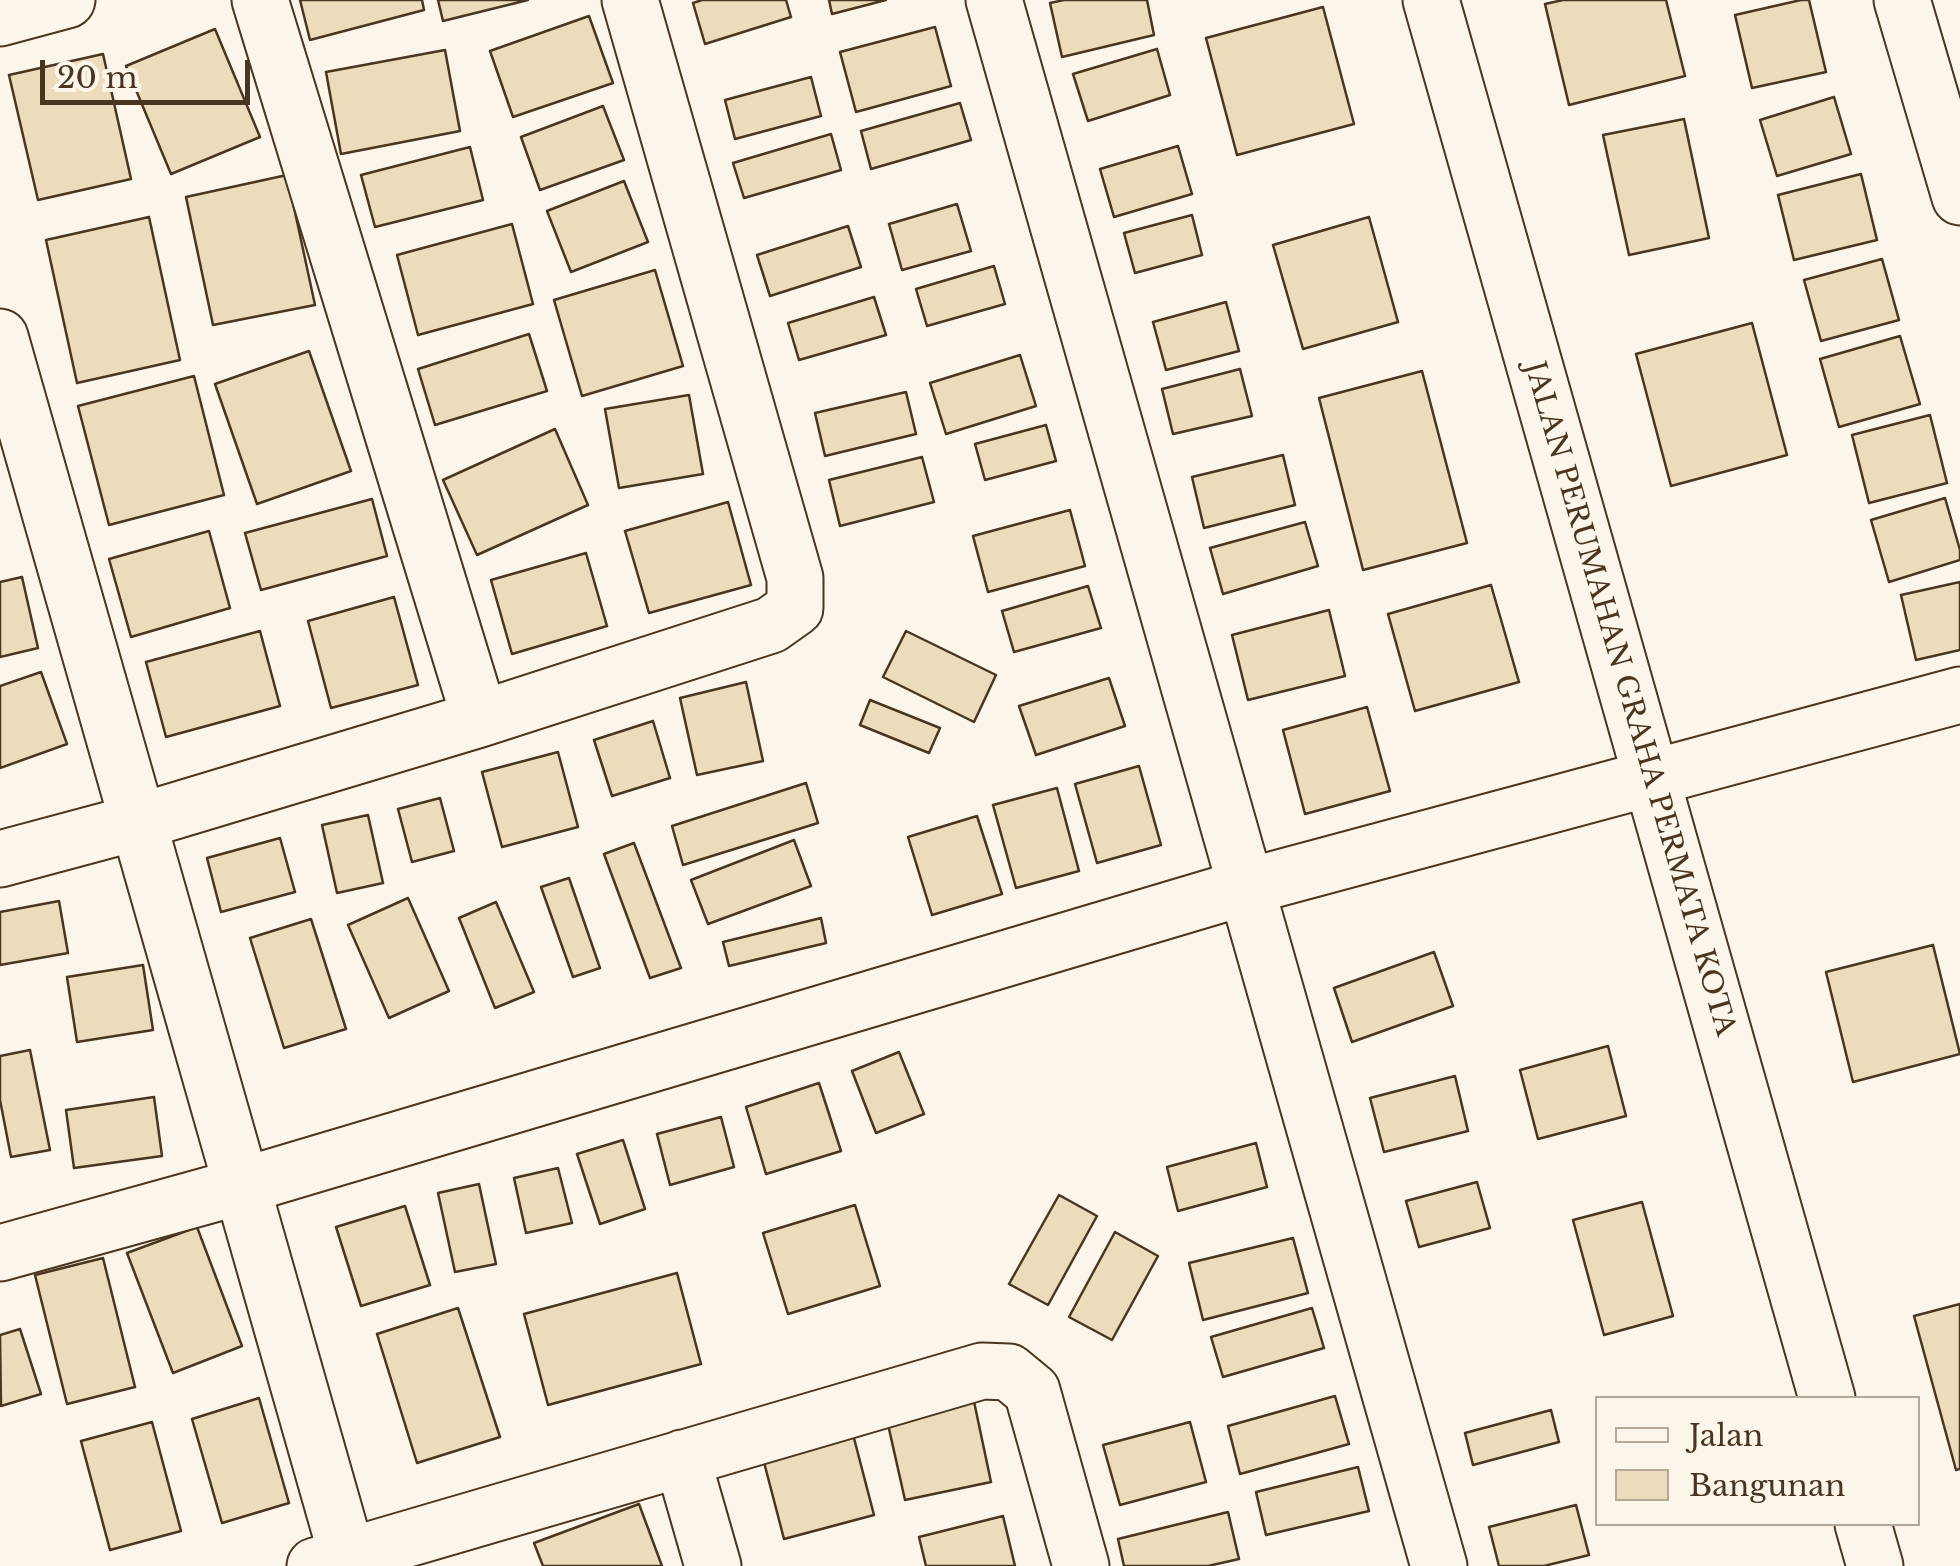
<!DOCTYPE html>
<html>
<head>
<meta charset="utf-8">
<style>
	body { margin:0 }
	#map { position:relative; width:1960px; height:1566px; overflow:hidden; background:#fbf6e9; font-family:"Libre Baskerville",serif }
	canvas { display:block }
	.legend { position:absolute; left:1595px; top:1396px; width:325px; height:130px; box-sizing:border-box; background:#fbf6e9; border:2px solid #b4a999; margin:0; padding:12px 18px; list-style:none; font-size:30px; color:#4a3520 }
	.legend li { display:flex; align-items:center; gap:20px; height:50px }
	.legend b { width:50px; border:2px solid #b4a999 }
	.scale { position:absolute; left:40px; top:60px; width:210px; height:45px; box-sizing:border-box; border:5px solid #4a3520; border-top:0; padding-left:12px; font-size:30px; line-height:35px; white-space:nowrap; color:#4a3520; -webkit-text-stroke:8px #fbf6e9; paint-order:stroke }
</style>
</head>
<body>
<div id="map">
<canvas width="1960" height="1566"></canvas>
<ul class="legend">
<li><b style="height:12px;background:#fbf6e9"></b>Jalan</li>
<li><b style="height:28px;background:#ecdcbc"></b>Bangunan</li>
</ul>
<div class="scale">20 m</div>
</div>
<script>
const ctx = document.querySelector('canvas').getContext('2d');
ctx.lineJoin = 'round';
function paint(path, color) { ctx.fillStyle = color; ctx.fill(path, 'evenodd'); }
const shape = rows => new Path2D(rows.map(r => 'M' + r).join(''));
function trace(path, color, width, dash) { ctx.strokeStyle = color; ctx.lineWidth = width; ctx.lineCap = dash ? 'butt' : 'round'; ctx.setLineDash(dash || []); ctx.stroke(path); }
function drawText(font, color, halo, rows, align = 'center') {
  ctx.font = font + ' "Libre Baskerville",serif'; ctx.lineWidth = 8; ctx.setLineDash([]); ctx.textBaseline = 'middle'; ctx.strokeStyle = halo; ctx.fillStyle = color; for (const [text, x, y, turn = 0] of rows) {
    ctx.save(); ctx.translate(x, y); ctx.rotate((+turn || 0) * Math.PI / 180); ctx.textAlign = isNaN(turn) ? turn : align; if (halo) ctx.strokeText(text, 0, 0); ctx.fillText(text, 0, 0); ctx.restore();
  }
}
const building = shape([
	[300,0,422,0,424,10,310,40,300,0],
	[438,0,528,0,443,21,438,0],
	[702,0,786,0,791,17,705,44,693,3,702,0],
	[829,0,886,0,832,14,829,0],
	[1064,0,1147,0,1154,35,1062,57,1050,3,1064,0],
	[1563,0,1666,0,1685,76,1569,105,1545,4,1563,0],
	[1801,0,1809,0,1826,72,1752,88,1735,15,1801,0],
	[1323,7,1354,124,1237,155,1206,38,1323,7],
	[589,16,613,83,513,117,490,51,589,16],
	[935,27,951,86,856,112,840,52,935,27],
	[215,29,260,137,171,174,126,66,215,29],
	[1157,49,1170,95,1088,121,1073,74,1157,49],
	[445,50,460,131,341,154,326,72,445,50],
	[103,54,131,179,38,200,9,75,103,54],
	[811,77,821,116,735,139,725,100,811,77],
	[1834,97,1851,154,1777,176,1760,120,1834,97],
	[960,103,971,140,871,169,861,131,960,103],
	[603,106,624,160,540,190,521,137,603,106],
	[1684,119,1709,238,1629,255,1603,135,1684,119],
	[831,134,841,170,744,198,733,163,831,134],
	[1178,146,1192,194,1114,217,1100,169,1178,146],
	[470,147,483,200,375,227,361,175,470,147],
	[1861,174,1877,240,1794,260,1778,195,1861,174],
	[287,175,315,305,213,325,186,197,287,175],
	[624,181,648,242,571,272,547,211,624,181],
	[957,204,971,251,902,270,889,224,957,204],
	[1192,215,1202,255,1135,273,1124,233,1192,215],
	[149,217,180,360,77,383,46,240,149,217],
	[1369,217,1398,322,1303,349,1273,245,1369,217],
	[512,224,533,304,418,335,397,255,512,224],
	[848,226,861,267,770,296,757,255,848,226],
	[1882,259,1899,320,1821,341,1804,280,1882,259],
	[994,266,1005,304,927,326,916,289,994,266],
	[655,270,683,366,582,396,554,300,655,270],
	[874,297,886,335,799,360,788,323,874,297],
	[1226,302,1239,351,1166,370,1153,322,1226,302],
	[1752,323,1787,455,1671,486,1636,354,1752,323],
	[529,334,547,391,435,425,418,369,529,334],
	[1900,336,1920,404,1839,427,1820,359,1900,336],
	[309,351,351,471,257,504,215,384,309,351],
	[1020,355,1036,406,946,434,930,383,1020,355],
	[1240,369,1252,416,1173,434,1162,389,1240,369],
	[1422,371,1467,543,1363,570,1319,398,1422,371],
	[194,376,224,495,109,525,78,406,194,376],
	[906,392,916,434,825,456,815,413,906,392],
	[689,395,703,474,619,488,605,409,689,395],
	[1930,415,1947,483,1869,503,1852,435,1930,415],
	[1046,425,1056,461,985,480,975,444,1046,425],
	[555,429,588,505,477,555,443,480,555,429],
	[1283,455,1295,505,1204,528,1192,477,1283,455],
	[922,457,934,502,840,526,829,480,922,457],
	[1945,498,1960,550,1960,560,1889,582,1871,520,1945,498],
	[372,499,387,556,261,590,245,533,372,499],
	[728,502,751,585,649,613,625,531,728,502],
	[1070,510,1085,566,988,592,973,536,1070,510],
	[1305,522,1318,566,1223,594,1210,548,1305,522],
	[209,531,230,608,131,637,109,559,209,531],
	[586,553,607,626,512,654,491,580,586,553],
	[22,577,38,648,0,657,0,582,22,577],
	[1960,582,1960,650,1916,660,1901,595,1960,582],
	[1491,585,1519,682,1415,711,1388,614,1491,585],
	[1088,586,1101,628,1014,652,1002,611,1088,586],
	[394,597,418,685,331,708,308,621,394,597],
	[1329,610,1345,676,1248,700,1232,635,1329,610],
	[260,631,280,706,166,737,146,662,260,631],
	[906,631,996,675,974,722,883,677,906,631],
	[41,672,67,744,0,768,0,686,41,672],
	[1109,678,1125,726,1036,755,1019,706,1109,678],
	[746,682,763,761,697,775,680,698,746,682],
	[870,700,940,728,929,753,860,725,870,700],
	[1367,707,1390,791,1305,814,1283,730,1367,707],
	[653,721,670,778,612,796,594,740,653,721],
	[558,752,578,827,502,847,482,772,558,752],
	[1139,766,1161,845,1097,863,1075,784,1139,766],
	[806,783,818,823,683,865,672,826,806,783],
	[1057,788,1079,871,1016,888,993,805,1057,788],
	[440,798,454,851,412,862,398,809,440,798],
	[368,815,383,883,337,893,322,825,368,815],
	[977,816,1002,894,932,915,908,837,977,816],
	[280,838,295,892,221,912,207,858,280,838],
	[794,840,811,886,708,924,691,880,794,840],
	[634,843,681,968,650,978,604,854,634,843],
	[569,878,600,968,573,977,541,887,569,878],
	[408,898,449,991,389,1018,348,925,408,898],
	[59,901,68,953,0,965,0,912,59,901],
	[496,902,534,992,495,1008,459,918,496,902],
	[821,918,826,943,729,966,723,942,821,918],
	[311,919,346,1029,284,1048,250,938,311,919],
	[1933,945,1960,1054,1853,1082,1826,972,1933,945],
	[1434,952,1453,1006,1352,1042,1334,988,1434,952],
	[143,965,153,1030,77,1042,67,977,143,965],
	[1608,1046,1626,1116,1538,1139,1520,1070,1608,1046],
	[30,1050,50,1150,11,1157,0,1100,0,1056,30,1050],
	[899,1052,924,1114,876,1133,852,1071,899,1052],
	[1455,1076,1468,1131,1384,1152,1370,1098,1455,1076],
	[819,1083,841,1151,766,1174,746,1107,819,1083],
	[154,1097,162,1156,74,1168,66,1110,154,1097],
	[721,1117,734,1167,670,1185,657,1134,721,1117],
	[623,1140,645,1209,600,1224,577,1154,623,1140],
	[1256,1143,1267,1187,1178,1211,1167,1167,1256,1143],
	[558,1168,572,1223,526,1233,514,1178,558,1168],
	[1477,1182,1490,1228,1419,1247,1406,1201,1477,1182],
	[479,1184,496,1264,455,1272,438,1193,479,1184],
	[1059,1195,1097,1216,1048,1305,1009,1284,1059,1195],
	[1642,1202,1673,1316,1604,1335,1573,1220,1642,1202],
	[855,1205,880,1286,788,1314,763,1233,855,1205],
	[405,1206,430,1285,361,1306,336,1227,405,1206],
	[197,1227,242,1346,173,1373,127,1253,197,1227],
	[1115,1232,1158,1256,1112,1340,1069,1317,1115,1232],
	[1293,1238,1308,1293,1203,1320,1189,1263,1293,1238],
	[103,1258,135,1387,67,1404,35,1275,103,1258],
	[677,1273,701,1364,548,1405,524,1314,677,1273],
	[1960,1304,1960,1469,1956,1470,1914,1316,1960,1304],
	[458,1308,500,1437,417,1463,377,1334,458,1308],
	[1312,1308,1324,1348,1223,1377,1211,1337,1312,1308],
	[20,1329,41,1394,1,1406,0,1335,20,1329],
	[972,1392,991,1482,905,1500,885,1411,972,1392],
	[1335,1396,1349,1444,1240,1474,1228,1426,1335,1396],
	[259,1398,289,1503,222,1523,192,1419,259,1398],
	[1551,1410,1559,1442,1473,1465,1465,1433,1551,1410],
	[849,1419,874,1515,784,1539,759,1443,849,1419],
	[152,1422,181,1531,110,1550,81,1441,152,1422],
	[1190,1422,1206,1482,1120,1505,1103,1445,1190,1422],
	[1358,1467,1369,1511,1266,1535,1256,1492,1358,1467],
	[639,1504,662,1566,543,1566,534,1543,639,1504],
	[1576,1505,1589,1555,1544,1566,1499,1566,1489,1527,1576,1505],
	[1228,1512,1239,1559,1208,1566,1124,1566,1118,1539,1228,1512],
	[1003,1516,1015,1566,926,1566,919,1537,1003,1516]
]);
paint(building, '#ecdcbc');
trace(building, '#4a3520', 2.5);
const minor = shape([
	[260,0,480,719],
	[994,0,1439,1566],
	[1431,0,1827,1398],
	[1902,0,1960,197],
	[0,18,67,0],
	[0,337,350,1566],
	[0,859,138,822,480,719,771,625,795,608,795,578,630,0],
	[0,1253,242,1186,1246,887,1960,695],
	[682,1458,713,1566],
	[1863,1524,1875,1566],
	[315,1566,982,1371,1009,1372,1032,1391,1081,1566]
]);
trace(minor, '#4a3520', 59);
trace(minor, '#fbf6e9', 55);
drawText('28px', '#4a3520', '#fbf6e9', [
	["JALAN PERUMAHAN GRAHA PERMATA KOTA",1629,699,74]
]);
</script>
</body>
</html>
